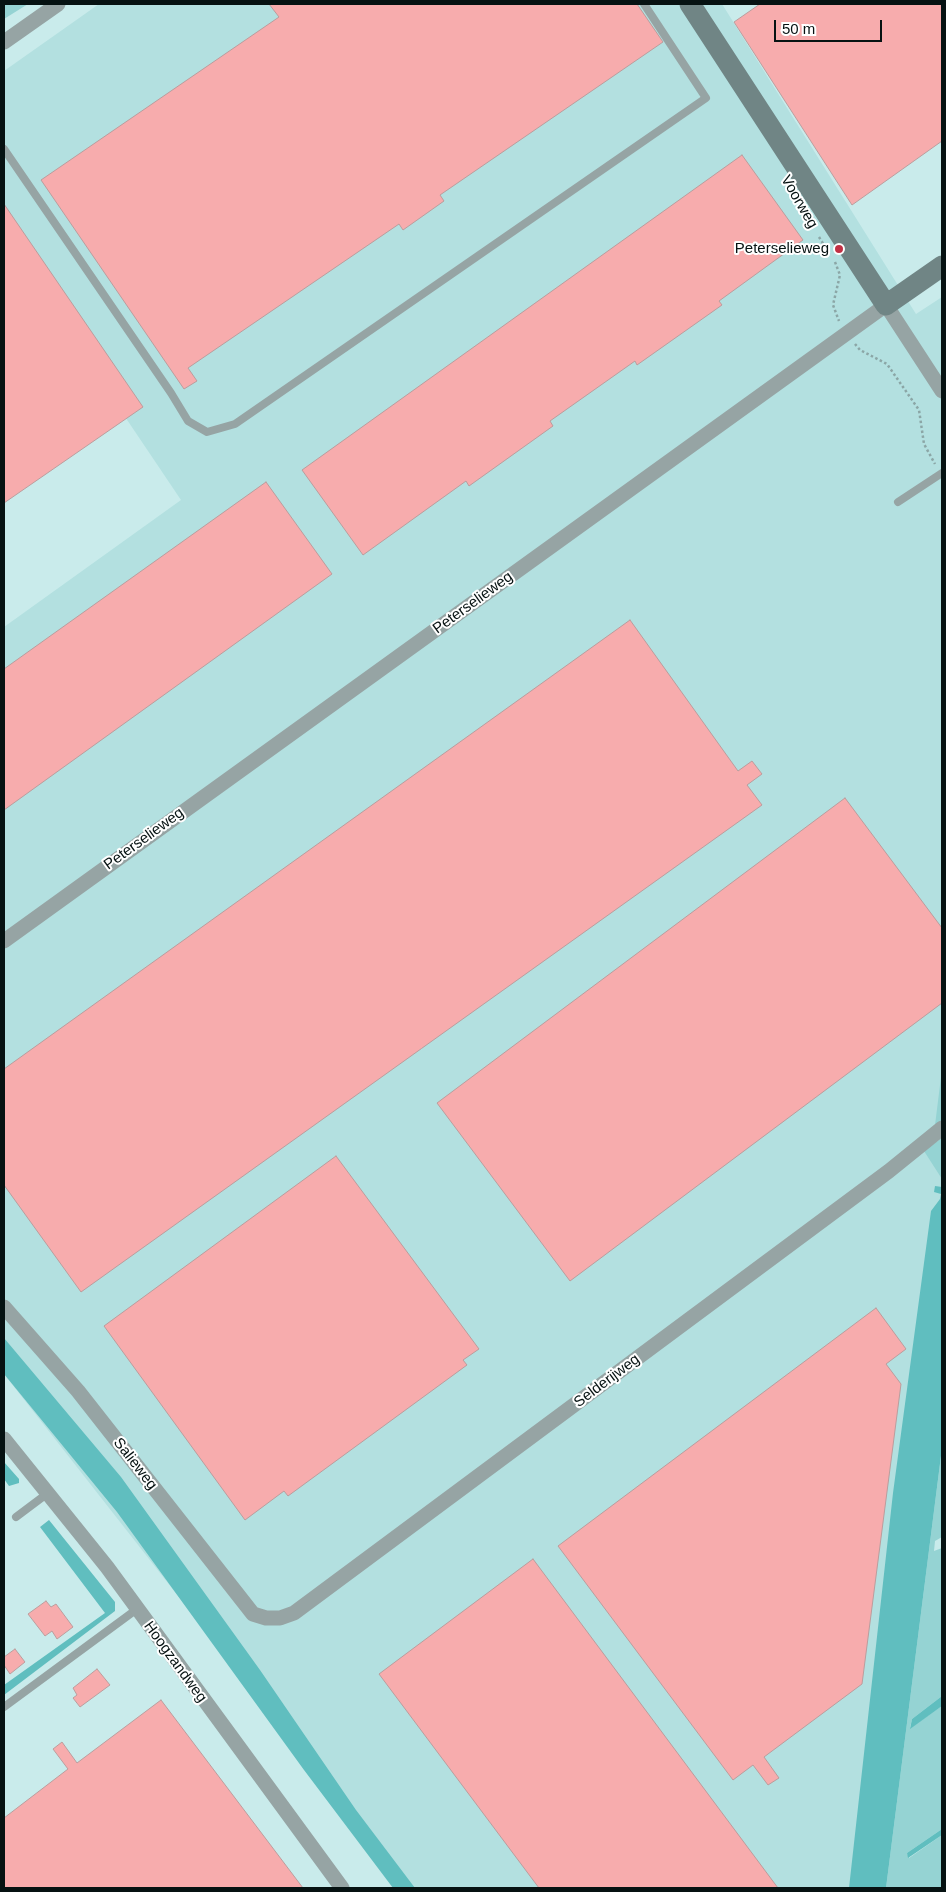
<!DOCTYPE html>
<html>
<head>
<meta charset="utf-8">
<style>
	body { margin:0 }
	#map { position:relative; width:946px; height:1892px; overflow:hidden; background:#c9ebeb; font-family:Arial,sans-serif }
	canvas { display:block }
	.frame { position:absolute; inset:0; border:5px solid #061212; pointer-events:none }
	.scale { position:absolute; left:774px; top:20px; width:108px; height:22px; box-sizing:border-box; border:2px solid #061212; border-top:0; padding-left:6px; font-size:15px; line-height:18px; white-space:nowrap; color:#061212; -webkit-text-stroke:4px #fff; paint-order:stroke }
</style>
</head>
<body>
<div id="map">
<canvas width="946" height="1892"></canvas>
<div class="frame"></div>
<div class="scale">50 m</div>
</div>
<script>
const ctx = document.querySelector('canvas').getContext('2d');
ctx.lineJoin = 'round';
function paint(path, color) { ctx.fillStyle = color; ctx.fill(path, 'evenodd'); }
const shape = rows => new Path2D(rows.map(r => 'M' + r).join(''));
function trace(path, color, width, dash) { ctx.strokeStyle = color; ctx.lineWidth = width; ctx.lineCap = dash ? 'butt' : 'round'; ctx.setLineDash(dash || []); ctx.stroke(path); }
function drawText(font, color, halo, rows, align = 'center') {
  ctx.font = font + ' Arial,sans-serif'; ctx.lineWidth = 4; ctx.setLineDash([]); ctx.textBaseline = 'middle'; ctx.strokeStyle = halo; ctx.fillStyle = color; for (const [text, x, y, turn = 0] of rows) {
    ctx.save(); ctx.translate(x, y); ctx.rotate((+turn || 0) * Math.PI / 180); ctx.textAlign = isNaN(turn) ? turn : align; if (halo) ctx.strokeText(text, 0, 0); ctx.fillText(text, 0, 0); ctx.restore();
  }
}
paint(shape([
	[99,4,722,4,916,314,942,297,942,1302,871,1888,407,1888,4,1374,4,627,181,500,4,237,4,71]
]), '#b3e0e0');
paint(shape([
	[4,4,28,4,4,19],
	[942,1069,942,1120,935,1125],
	[942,1138,942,1179,924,1151],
	[942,1448,942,1537,935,1541,934,1551,942,1548,942,1696,912,1719,910,1728,942,1706,942,1829,907,1853,909,1858,942,1835,942,1888,886,1888]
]), '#95d3d3');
paint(shape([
	[935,1186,942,1187,942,1448,886,1888,849,1888,893,1493,931,1211,940,1199,941,1194,934,1192],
	[4,1338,121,1477,260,1670,356,1810,415,1888,393,1888,304,1770,117,1512,4,1374],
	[4,1462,19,1479,19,1483,9,1486,4,1479],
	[49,1520,115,1602,115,1611,4,1695,4,1685,105,1613,40,1527],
	[942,1696,942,1706,910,1729,912,1719],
	[942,1829,942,1835,908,1858,907,1853]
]), '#60bebf');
const building = shape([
	[269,4,637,4,663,42,440,195,444,201,403,230,399,224,188,368,197,381,184,389,41,180,279,17,269,4],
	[760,4,942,4,942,141,852,205,734,22,760,4],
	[742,155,803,240,719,301,722,305,637,365,635,361,550,421,553,426,469,486,466,481,363,555,302,470,742,155],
	[4,204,143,407,4,503,4,204],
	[266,482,332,574,4,810,4,669,266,482],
	[630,620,738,771,752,761,762,774,747,785,762,805,81,1292,4,1185,4,1069,630,620],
	[845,798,942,928,942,1003,570,1281,437,1103,845,798],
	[336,1156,479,1349,463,1360,467,1365,288,1496,284,1491,245,1520,104,1326,336,1156],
	[876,1308,906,1349,886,1364,901,1384,862,1684,764,1757,779,1778,768,1785,753,1765,733,1780,558,1546,876,1308],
	[533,1559,778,1888,539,1888,379,1674,533,1559],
	[46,1601,51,1607,56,1604,73,1627,57,1639,52,1631,45,1636,28,1614,46,1601],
	[15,1649,25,1662,10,1674,4,1665,4,1657,15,1649],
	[97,1669,110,1685,80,1707,73,1698,77,1695,73,1688,97,1669],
	[161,1700,303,1888,4,1888,4,1818,68,1769,53,1749,62,1742,77,1763,161,1700]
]);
paint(building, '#f7acad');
trace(building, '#bb9d9d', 1);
trace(shape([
	[819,237,829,253],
	[835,262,840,275,833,305,839,321],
	[855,344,860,350,887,364,919,410,924,444,935,464]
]), '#8ba6a6', 2.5, [2.5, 2.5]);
trace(shape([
	[4,149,171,393,188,421,207,432,235,424,706,98,644,4],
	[898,502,942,473],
	[16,1517,48,1493],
	[4,1707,137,1609]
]), '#96a4a4', 8);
trace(shape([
	[4,42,58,4],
	[4,941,886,305,942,391],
	[4,1307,78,1391,253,1614,266,1618,280,1618,294,1613,889,1171,942,1128],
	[4,1439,107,1567,342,1888]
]), '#96a4a4', 15);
trace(shape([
	[690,4,886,305,942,266]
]), '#708585', 21);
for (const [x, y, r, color] of [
	[839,249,5,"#c13044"]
]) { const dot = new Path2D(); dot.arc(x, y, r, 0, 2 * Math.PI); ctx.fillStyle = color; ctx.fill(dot); trace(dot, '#fff', 2); }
drawText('15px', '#061212', '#fff', [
	["Voorweg",799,202,60],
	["Peterselieweg",473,603,-36],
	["Peterselieweg",144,839,-36],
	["Selderijweg",607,1381,-37],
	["Salieweg",135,1464,52],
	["Hoogzandweg",175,1662,54]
]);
drawText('15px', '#061212', '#fff', [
	["Peterselieweg",829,249]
], 'right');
</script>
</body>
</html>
